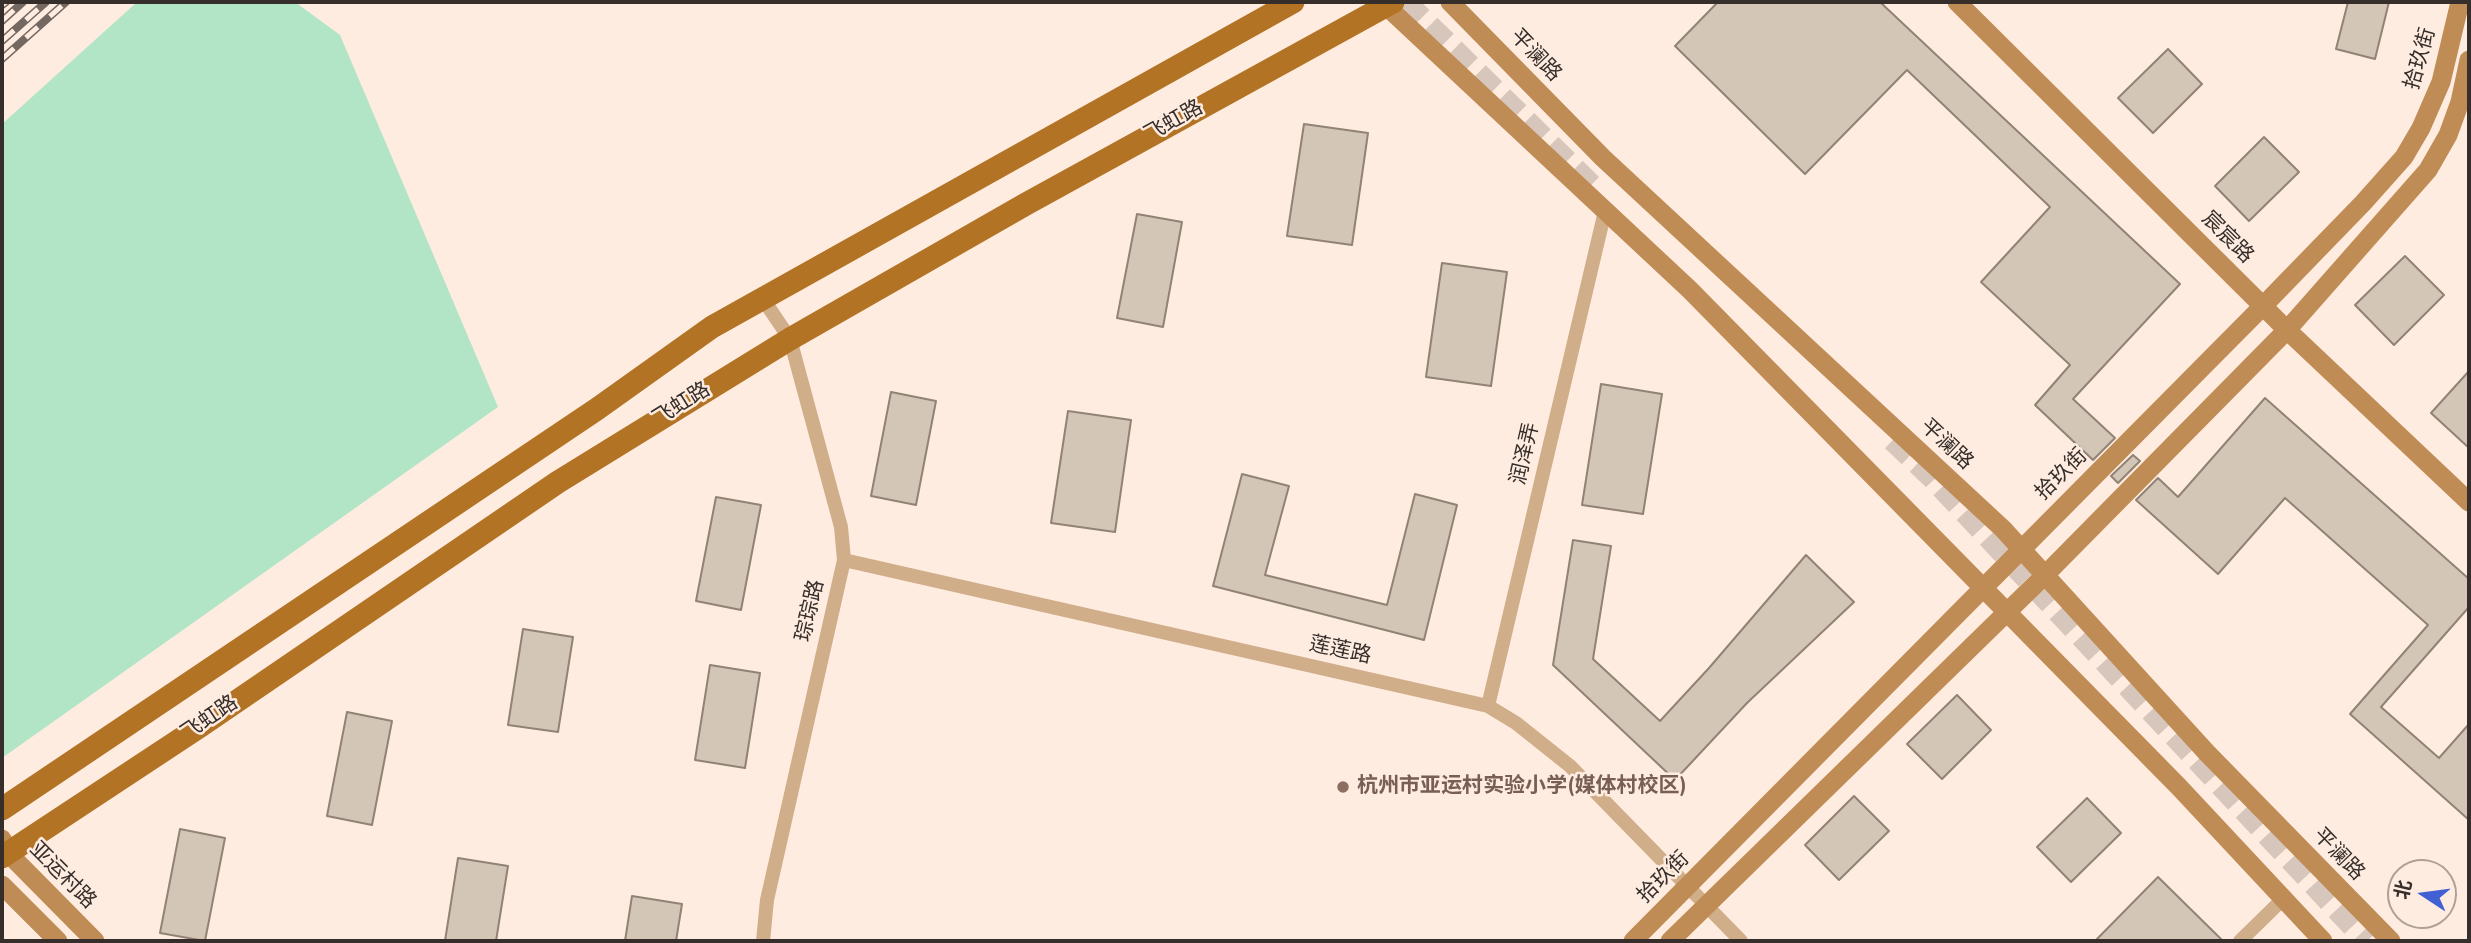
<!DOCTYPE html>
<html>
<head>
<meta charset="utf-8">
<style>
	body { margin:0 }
	#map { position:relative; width:2471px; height:943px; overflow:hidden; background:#ffece0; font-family:"Nunito Sans","Noto Sans SC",sans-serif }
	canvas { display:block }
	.frame { position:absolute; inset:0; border:4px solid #352e2a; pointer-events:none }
	.north { position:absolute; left:2387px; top:859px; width:70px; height:70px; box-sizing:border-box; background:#ffece0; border:2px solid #aea097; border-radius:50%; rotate:283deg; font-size:19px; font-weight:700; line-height:28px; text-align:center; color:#352e2a }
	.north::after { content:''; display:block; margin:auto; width:24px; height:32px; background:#4160d3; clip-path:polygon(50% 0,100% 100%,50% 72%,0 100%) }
</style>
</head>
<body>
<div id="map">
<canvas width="2471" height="943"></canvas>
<div class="frame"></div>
<div class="north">北</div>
</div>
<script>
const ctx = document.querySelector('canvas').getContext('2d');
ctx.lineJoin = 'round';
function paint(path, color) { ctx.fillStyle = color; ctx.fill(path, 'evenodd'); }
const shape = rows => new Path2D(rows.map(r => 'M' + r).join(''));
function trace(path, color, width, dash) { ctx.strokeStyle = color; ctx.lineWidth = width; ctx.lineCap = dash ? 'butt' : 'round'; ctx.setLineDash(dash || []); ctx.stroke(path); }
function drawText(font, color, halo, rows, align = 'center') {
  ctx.font = font + ' "Nunito Sans","Noto Sans SC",sans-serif'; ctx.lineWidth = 5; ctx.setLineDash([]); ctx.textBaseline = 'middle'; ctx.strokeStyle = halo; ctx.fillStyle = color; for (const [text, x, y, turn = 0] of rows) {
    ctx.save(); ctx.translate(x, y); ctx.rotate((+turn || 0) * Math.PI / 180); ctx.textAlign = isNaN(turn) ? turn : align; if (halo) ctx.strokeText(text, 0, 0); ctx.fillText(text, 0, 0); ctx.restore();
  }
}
paint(shape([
	[137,2,295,2,340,35,498,407,2,758,2,124]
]), '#b2e5c6');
const building = shape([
	[1718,2,1880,2,2180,284,2073,399,2115,438,2093,460,2035,405,2070,365,1981,282,2050,207,1907,70,1805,174,1675,46,1718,2],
	[2348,2,2389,2,2375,59,2336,49,2348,2],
	[2168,49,2202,84,2153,133,2118,98,2168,49],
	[1304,124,1368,133,1352,245,1287,236,1304,124],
	[2264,137,2299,172,2249,221,2215,186,2264,137],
	[1137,214,1182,222,1163,327,1117,318,1137,214],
	[2405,256,2444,295,2394,345,2355,305,2405,256],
	[1442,263,1507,272,1491,386,1426,377,1442,263],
	[2469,371,2469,448,2431,413,2469,371],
	[1601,384,1662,394,1643,514,1582,505,1601,384],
	[891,392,936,401,916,505,871,496,891,392],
	[2265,398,2469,579,2469,607,2381,707,2439,758,2469,724,2469,820,2350,714,2428,625,2285,498,2218,574,2136,500,2158,478,2178,497,2265,398],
	[1068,411,1131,420,1115,532,1051,523,1068,411],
	[2133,455,2140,461,2118,483,2111,476,2133,455],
	[1242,474,1289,486,1265,575,1387,605,1415,494,1457,505,1424,640,1213,586,1242,474],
	[716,497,761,505,741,610,696,601,716,497],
	[1573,540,1611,546,1593,659,1660,721,1709,668,1806,555,1854,602,1747,703,1675,780,1553,665,1573,540],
	[523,629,573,637,558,732,508,725,523,629],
	[710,665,760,673,745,768,695,760,710,665],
	[1957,695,1991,730,1942,779,1907,744,1957,695],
	[347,712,392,721,372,825,327,816,347,712],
	[1854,796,1889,831,1839,880,1805,845,1854,796],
	[2087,798,2121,833,2071,882,2037,847,2087,798],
	[180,829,225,838,205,941,160,933,180,829],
	[458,858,508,866,496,941,445,941,458,858],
	[2158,877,2223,941,2095,941,2158,877],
	[632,896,682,904,676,941,625,941,632,896]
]);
paint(building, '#d4c6b7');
trace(building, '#908375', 2);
trace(shape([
	[1405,2,1597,191],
	[1893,440,1933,478,2367,941]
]), '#d7c6bc', 23, [23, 11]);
trace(shape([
	[844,560,1488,706,1516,723,1570,766,1741,941],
	[1488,706,1605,211],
	[763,941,767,900,844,560,841,527,790,339,763,299],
	[2240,941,2283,899]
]), '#d1ae8a', 14);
trace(shape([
	[1382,2,1690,290,2179,787,2323,941],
	[1450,2,1603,158,2003,529,2207,753,2391,941],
	[1957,2,2287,330,2469,502],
	[2,839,8,853,95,941],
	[2,885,58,941],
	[1633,941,2263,306,2363,203,2404,157,2421,128,2441,82,2460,2],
	[1670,941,2045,575,2287,330,2428,170,2448,135,2460,102,2469,60]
]), '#c08c55', 19);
trace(shape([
	[2,809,597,409,712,327,1293,2],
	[2,857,199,727,558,482,790,339,1026,204,1393,2]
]), '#b27325', 23);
const rail = shape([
	[2,5,6,2],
	[2,21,23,2],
	[2,41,46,2],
	[2,59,66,2]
]);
trace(rail, '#746962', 8);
trace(rail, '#ffece0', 5, [16]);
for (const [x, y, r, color] of [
	[1343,787,7,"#8d6e63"]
]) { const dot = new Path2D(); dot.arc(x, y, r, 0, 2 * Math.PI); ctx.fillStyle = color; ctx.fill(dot); trace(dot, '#ffece0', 2.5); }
drawText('21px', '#352e2a', '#ffece0', [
	["平澜路",1535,56,46],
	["拾玖街",2421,59,-74],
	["飞虹路",1174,122,-29],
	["宸宸路",2227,238,45],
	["飞虹路",682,405,-32],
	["平澜路",1946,445,43],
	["润泽弄",1526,454,-77],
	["拾玖街",2062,475,-45],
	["琮琮路",811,611,-77],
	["莲莲路",1340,651,12],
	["飞虹路",210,719,-34],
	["平澜路",2338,855,46],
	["亚运村路",62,876,45],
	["拾玖街",1664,878,-45]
]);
drawText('bold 21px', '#785e54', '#ffece0', [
	["杭州市亚运村实验小学(媒体村校区)",1357,787]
], 'left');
</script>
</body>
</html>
